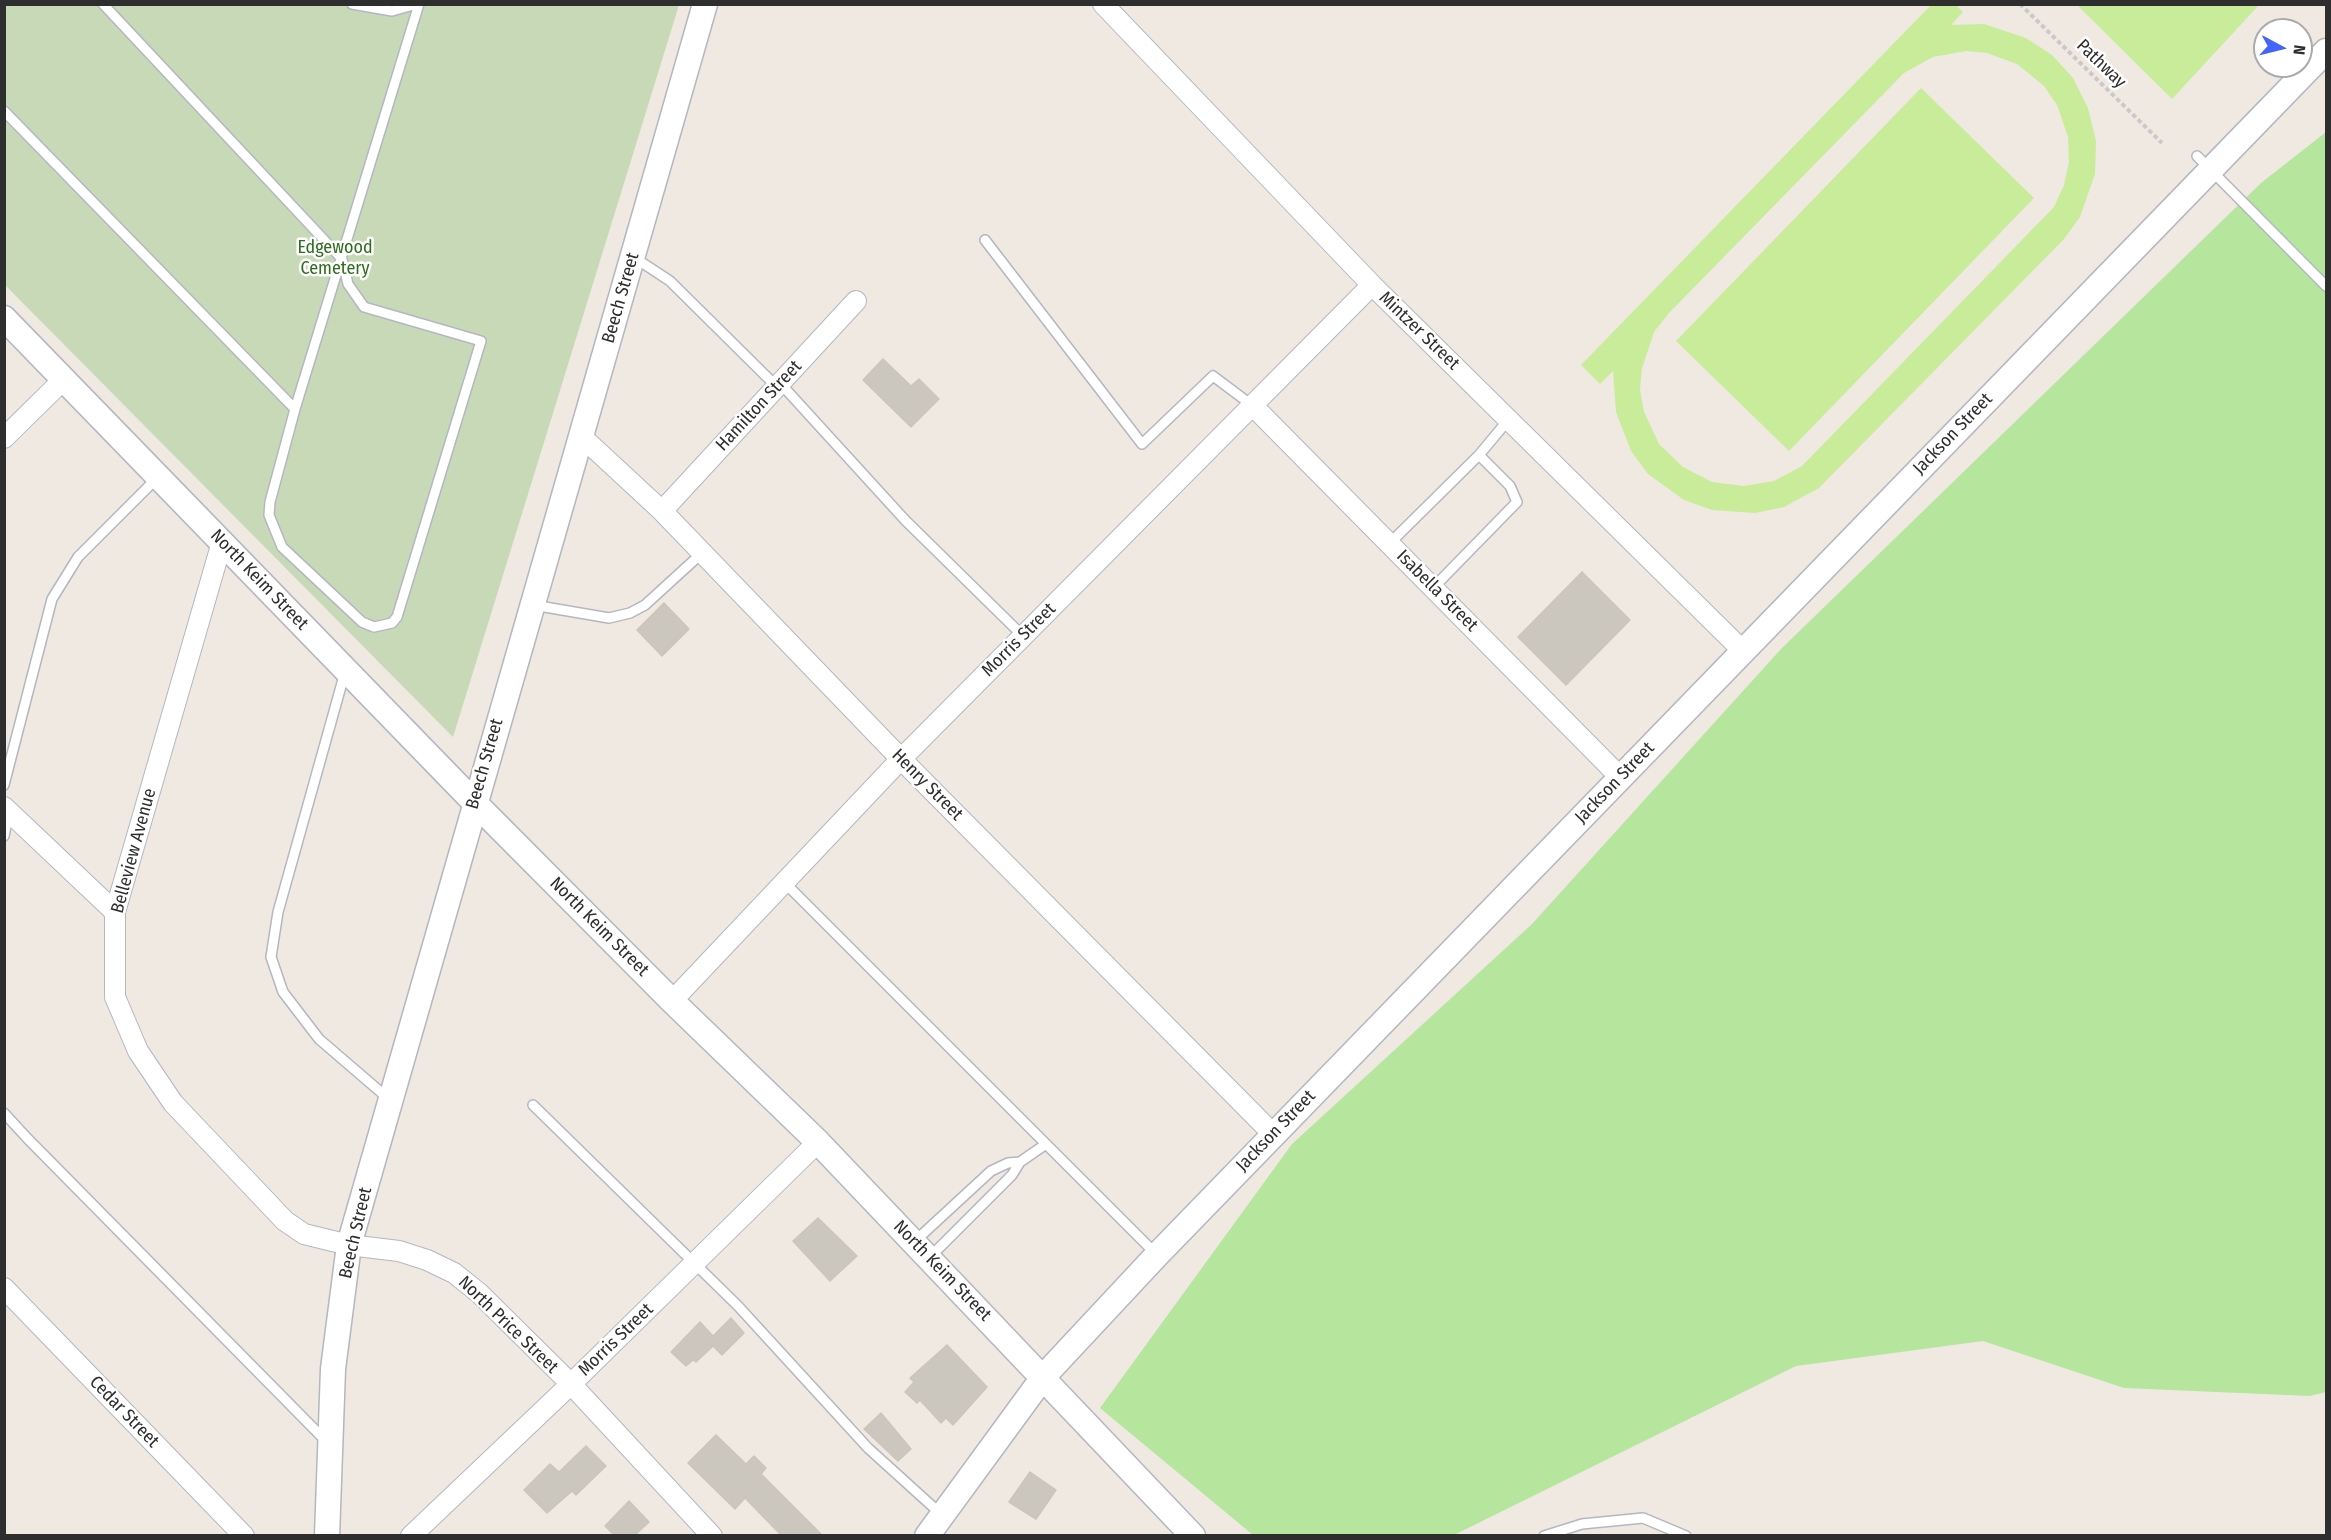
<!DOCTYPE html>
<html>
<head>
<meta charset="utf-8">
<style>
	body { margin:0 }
	#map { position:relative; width:2331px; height:1540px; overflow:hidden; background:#efe9e1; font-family:"Fira Sans Condensed",sans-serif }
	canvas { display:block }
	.frame { position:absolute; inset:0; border:6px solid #2e2e2e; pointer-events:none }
	.north { position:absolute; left:2253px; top:18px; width:60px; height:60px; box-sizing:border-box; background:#fff; border:2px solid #ababab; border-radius:50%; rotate:97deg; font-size:16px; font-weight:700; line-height:24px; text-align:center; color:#2e2e2e }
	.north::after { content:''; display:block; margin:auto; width:21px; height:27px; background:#4264fb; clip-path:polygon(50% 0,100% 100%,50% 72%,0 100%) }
</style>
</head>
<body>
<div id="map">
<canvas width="2331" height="1540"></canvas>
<div class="frame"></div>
<div class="north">N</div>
</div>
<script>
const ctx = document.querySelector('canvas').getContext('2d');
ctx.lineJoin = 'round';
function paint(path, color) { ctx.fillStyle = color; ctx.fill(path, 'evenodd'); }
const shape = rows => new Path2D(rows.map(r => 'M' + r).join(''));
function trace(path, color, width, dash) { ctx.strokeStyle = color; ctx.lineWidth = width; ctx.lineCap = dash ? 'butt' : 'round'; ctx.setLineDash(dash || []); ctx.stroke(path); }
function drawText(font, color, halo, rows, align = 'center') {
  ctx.font = font + ' "Fira Sans Condensed",sans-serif'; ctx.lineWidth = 5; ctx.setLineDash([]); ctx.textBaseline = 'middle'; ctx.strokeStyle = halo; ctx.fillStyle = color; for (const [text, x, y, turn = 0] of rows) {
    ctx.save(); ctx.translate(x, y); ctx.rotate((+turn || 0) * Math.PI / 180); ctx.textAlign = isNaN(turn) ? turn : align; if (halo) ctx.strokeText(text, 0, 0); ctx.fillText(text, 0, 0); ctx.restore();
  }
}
paint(shape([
	[2326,132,2326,1392,2310,1396,2124,1388,1983,1341,1796,1366,1452,1536,1253,1535,1100,1408,1292,1144,1532,924,1781,649,2261,183]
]), '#b6e59e');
paint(shape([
	[4,5,679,5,453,737,5,285]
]), '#c8d9b8');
paint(shape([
	[1931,5,1956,5,1963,12,1951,25,1984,24,2026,38,2052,55,2073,78,2088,108,2096,141,2095,174,2080,217,2064,239,1819,488,1784,507,1755,513,1712,510,1684,500,1648,474,1631,451,1616,412,1613,371,1600,384,1581,365],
	[1966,51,1987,53,2017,64,2044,86,2057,105,2068,137,2069,162,2064,185,2054,207,1802,466,1774,481,1744,486,1712,482,1683,467,1659,444,1644,412,1640,390,1642,368,1654,332,1669,313,1904,73,1933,57],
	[2077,5,2259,5,2172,99],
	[1921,88,2034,198,1789,451,1676,341]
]), '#c9ec9a');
const building = shape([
	[883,359,911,386,919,379,939,399,911,427,863,380,883,359],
	[1582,572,1630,620,1566,685,1518,637,1582,572],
	[664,603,689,629,662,656,637,630,664,603],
	[818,1218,857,1256,830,1281,793,1241,818,1218],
	[731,1318,744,1333,722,1355,713,1346,696,1362,693,1360,686,1366,671,1352,700,1322,713,1336,731,1318],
	[947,1345,987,1387,953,1425,946,1418,941,1423,920,1400,917,1403,905,1392,914,1382,910,1378,947,1345],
	[881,1413,911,1449,898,1461,864,1429,881,1413],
	[716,1435,746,1464,754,1456,766,1468,761,1474,823,1536,782,1536,745,1498,735,1509,688,1463,716,1435],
	[586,1446,606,1466,576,1495,572,1491,547,1513,524,1490,550,1464,559,1472,586,1446],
	[1030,1472,1056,1490,1036,1519,1009,1502,1030,1472],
	[629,1501,649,1522,634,1536,615,1536,605,1526,629,1501]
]);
paint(building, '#cbc7bf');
trace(building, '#cbc5ba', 1.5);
const service = shape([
	[352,4,392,11,417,4],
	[4,111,295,409,270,502,269,515,282,547,362,622,374,627,392,623,397,617,481,341,364,307,348,284,342,259,103,4],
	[2197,156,2326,286],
	[985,240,1142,444,1213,376,1253,406],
	[635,258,670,281,777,387],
	[780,383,905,520,1023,636],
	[295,409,419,4],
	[1479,455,1509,419],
	[1389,544,1479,455,1510,486,1517,502,1433,588],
	[533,605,609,618,630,613,645,605,702,553],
	[345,672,278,912,271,957,283,992,319,1039,390,1100],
	[4,785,52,599,78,557,157,478],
	[4,836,9,812],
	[784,882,1156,1254],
	[533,1105,738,1306,868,1448,942,1515],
	[4,1113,27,1138,326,1441],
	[914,1242,991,1171,1008,1163,1020,1162],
	[929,1258,1012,1175,1020,1162,1046,1144],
	[1544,1536,1582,1524,1643,1518,1686,1536]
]);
const minor = shape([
	[1103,4,1372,285,1743,651],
	[1253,406,1620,777],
	[581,436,662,511,901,759,1273,1134],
	[4,438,64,379],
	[662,511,856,301],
	[222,542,115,912,115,997,138,1051,173,1103,285,1221,304,1234,349,1245,399,1251,427,1260,454,1273,479,1293,571,1384,712,1536],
	[4,807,115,912],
	[672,1001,901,759,1372,285],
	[4,1288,244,1536],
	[411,1536,571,1384,818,1142]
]);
const tertiary = shape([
	[4,318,474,802,672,1001,818,1142,1193,1536],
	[327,1536,333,1369,349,1245,705,4],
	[927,1536,1044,1376,1157,1255,2326,51]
]);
trace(service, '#b4b7c1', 12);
trace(minor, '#b4b7c1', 22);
trace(tertiary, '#b4b7c1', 27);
trace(shape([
	[2020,4,2162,143]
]), '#c9c9c9', 4, [4.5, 3]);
trace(service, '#fff', 9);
trace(minor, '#fff', 20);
trace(tertiary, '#fff', 24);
drawText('18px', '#2e2e2e', '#fff', [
	["Pathway",2101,64,44],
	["Beech Street",621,298,-74],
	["Mintzer Street",1419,331,44],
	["Hamilton Street",759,406,-47],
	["Jackson Street",1953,434,-46],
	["North Keim Street",259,580,46],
	["Isabella Street",1437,591,45],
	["Morris Street",1019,640,-45],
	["Beech Street",485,764,-74],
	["Jackson Street",1615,783,-46],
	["Henry Street",927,785,45],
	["Belleview Avenue",134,851,-75],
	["North Keim Street",599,927,45],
	["Jackson Street",1276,1131,-46],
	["Beech Street",356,1233,-77],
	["North Keim Street",942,1271,46],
	["North Price Street",508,1325,44],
	["Morris Street",616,1340,-44],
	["Cedar Street",124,1412,46]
]);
drawText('18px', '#2c6e1b', '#fff', [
	["Edgewood",335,248],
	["Cemetery",335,269]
]);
</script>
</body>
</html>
